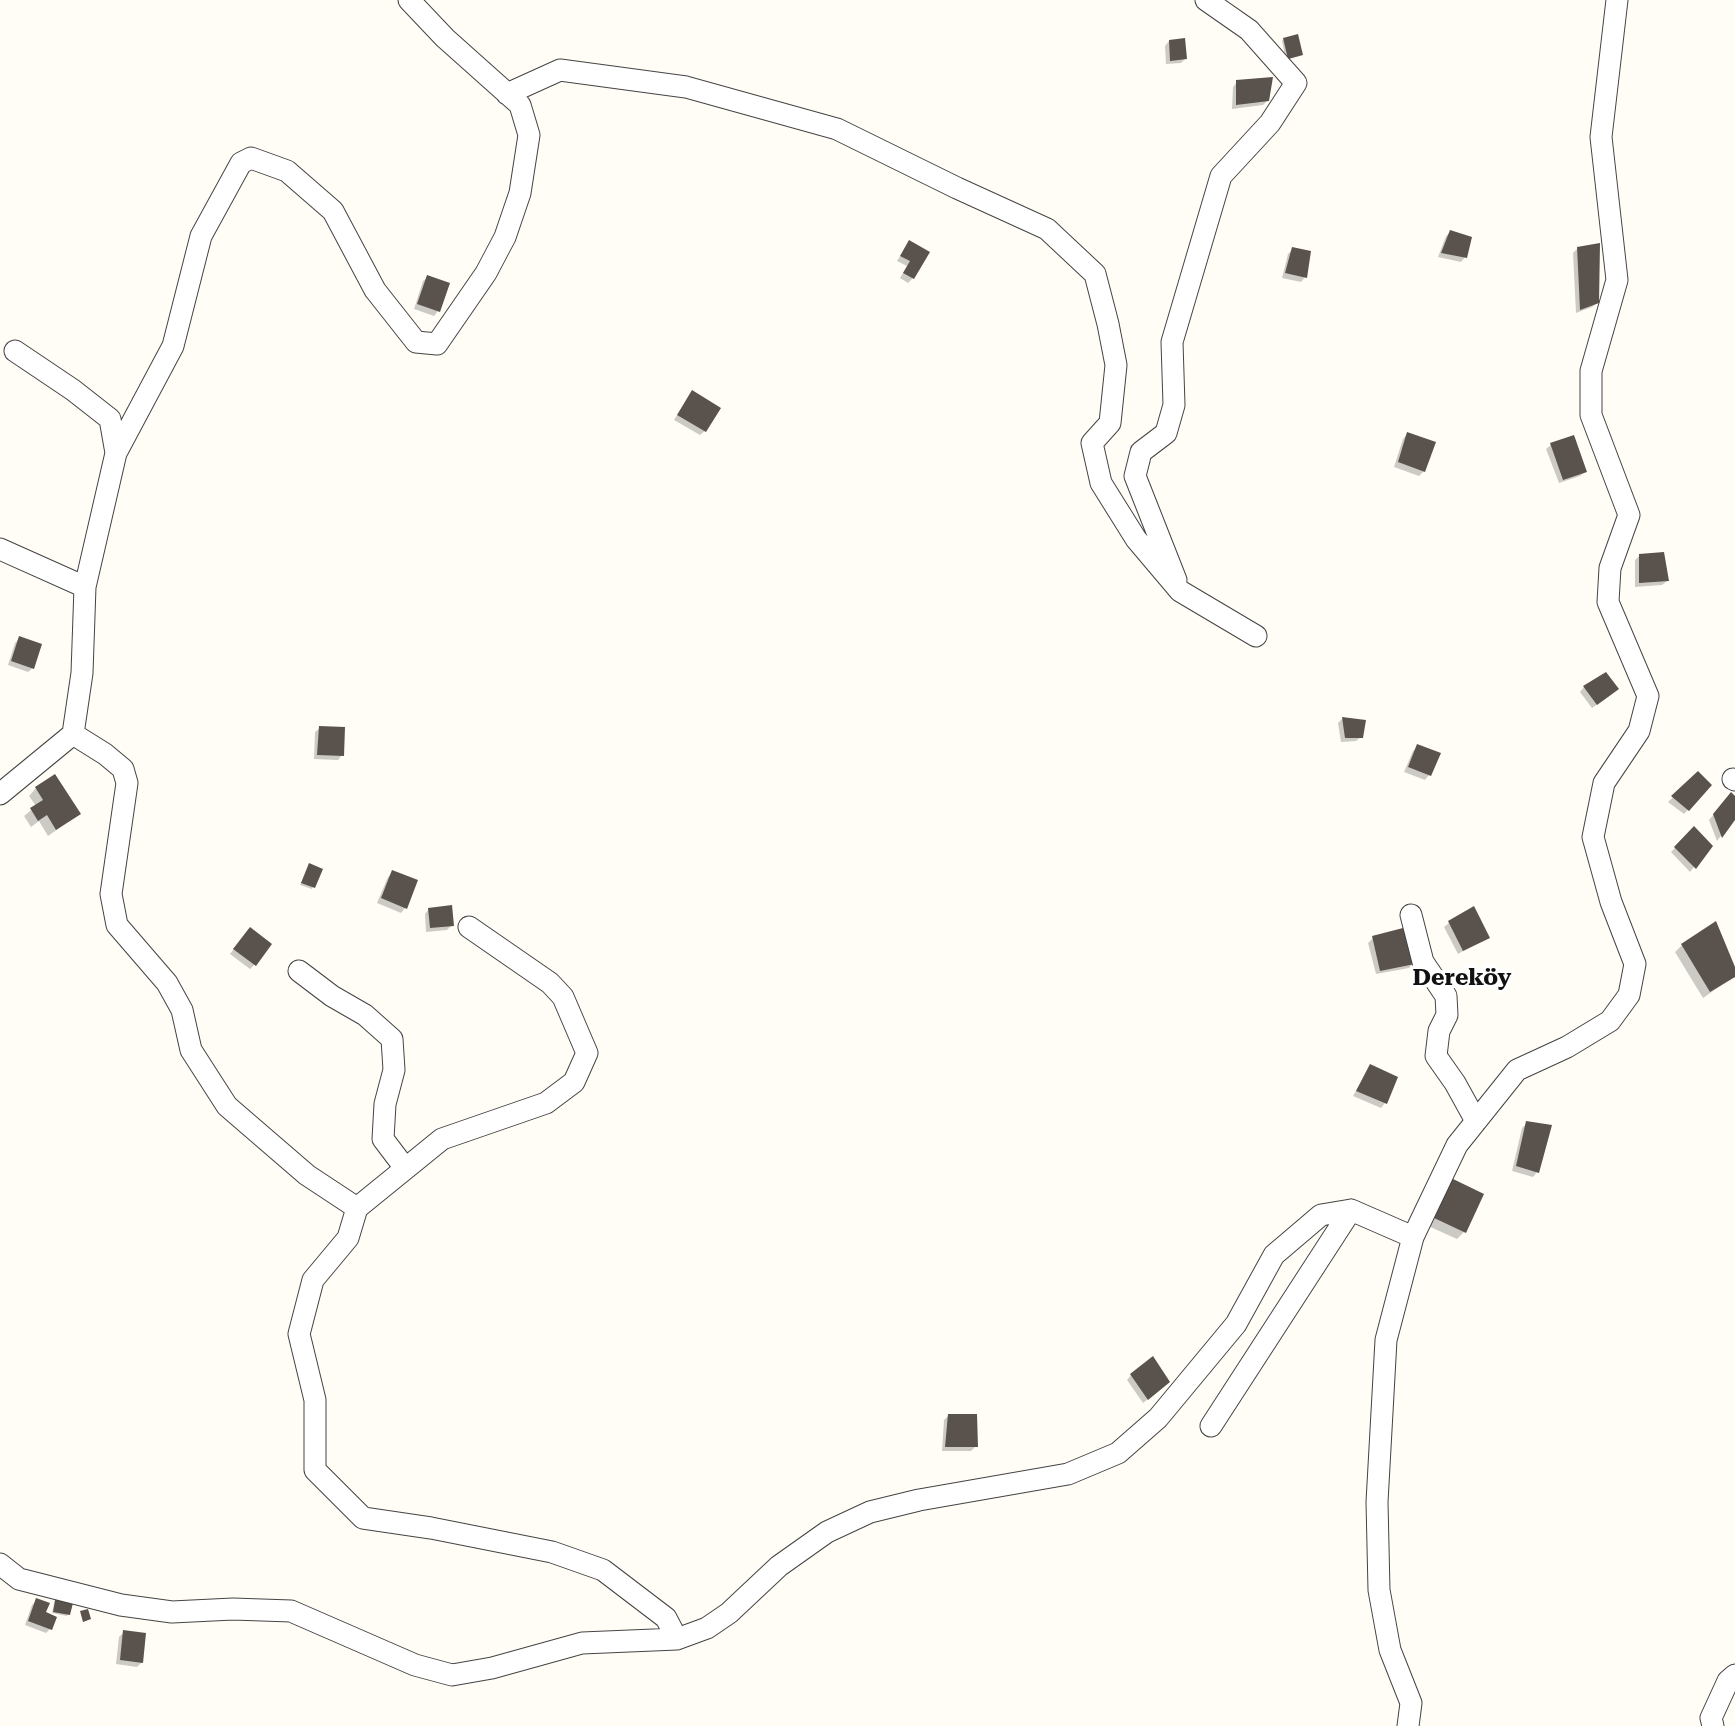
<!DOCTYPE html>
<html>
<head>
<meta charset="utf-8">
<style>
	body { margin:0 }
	canvas { display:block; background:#fffdf5 }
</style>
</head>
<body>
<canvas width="1735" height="1726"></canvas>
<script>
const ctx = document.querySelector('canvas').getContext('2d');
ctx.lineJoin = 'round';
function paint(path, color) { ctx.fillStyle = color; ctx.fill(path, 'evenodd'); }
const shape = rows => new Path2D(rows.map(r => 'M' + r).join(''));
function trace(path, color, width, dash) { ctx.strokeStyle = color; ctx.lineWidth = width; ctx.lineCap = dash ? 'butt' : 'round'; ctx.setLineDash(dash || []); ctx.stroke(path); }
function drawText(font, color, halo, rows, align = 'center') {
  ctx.font = font + ' "Roboto Serif",serif'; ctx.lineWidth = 7; ctx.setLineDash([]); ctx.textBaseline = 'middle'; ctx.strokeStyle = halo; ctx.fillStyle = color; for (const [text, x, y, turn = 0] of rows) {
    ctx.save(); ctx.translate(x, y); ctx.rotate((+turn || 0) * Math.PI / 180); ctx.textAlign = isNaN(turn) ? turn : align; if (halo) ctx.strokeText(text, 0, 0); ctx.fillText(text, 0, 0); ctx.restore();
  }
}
paint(shape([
	[1284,39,1301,55,1299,56,1286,60,1282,41],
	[1169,41,1185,59,1181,63,1166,64,1165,46],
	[1237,82,1268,100,1263,105,1232,109,1233,87],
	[1451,232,1465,257,1461,262,1438,257,1446,236],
	[909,242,913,278,908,283,900,278,907,266,897,261],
	[1293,249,1305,277,1301,282,1282,278,1288,254],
	[1577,249,1597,303,1592,307,1576,313,1573,253],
	[428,277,438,311,434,316,414,309,423,281],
	[692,392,705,431,700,435,674,420],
	[1407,434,1424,471,1419,476,1394,467,1403,439],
	[1573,438,1585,472,1580,476,1559,483,1546,449,1551,445],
	[1640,555,1667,581,1662,585,1635,587,1635,560],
	[20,638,33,668,28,672,8,665,15,643],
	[1584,687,1612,694,1592,708,1580,692],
	[1342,719,1361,737,1356,741,1341,742,1338,723],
	[320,728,342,755,338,760,314,759,315,732],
	[1418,746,1429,775,1425,780,1404,772,1413,751],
	[1698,773,1710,785,1684,814,1668,802],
	[36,788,79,814,48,836,39,821,31,827,24,816,36,806,29,796],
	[1726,799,1735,799,1735,817,1717,841,1709,820],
	[1694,829,1711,846,1690,872,1671,852],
	[309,866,320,870,312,889,300,885],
	[393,872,405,908,401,913,377,903,388,877],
	[429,909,452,925,447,930,426,932,425,914],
	[1449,923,1488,937,1458,954,1444,927],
	[245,934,255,964,250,969,230,954],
	[1373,938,1413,963,1409,968,1376,974,1368,943],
	[1682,945,1735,972,1735,976,1703,998,1675,952],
	[1370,1066,1395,1078,1385,1103,1381,1108,1353,1096],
	[1527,1123,1537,1172,1533,1177,1512,1171,1522,1128],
	[1444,1188,1464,1232,1457,1239,1426,1225],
	[1131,1375,1163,1387,1143,1403,1127,1380],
	[948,1416,976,1446,971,1451,942,1451,944,1420],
	[55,1599,68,1614,67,1616,52,1613],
	[37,1600,50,1629,46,1633,25,1625,32,1605],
	[124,1632,142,1662,137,1667,116,1664,119,1637]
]), '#0003');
paint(shape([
	[1298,34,1303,55,1288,59,1283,38],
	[1185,38,1187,59,1170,61,1169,40],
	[1273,77,1269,101,1236,105,1236,80],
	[1450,230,1472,237,1467,258,1441,253],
	[909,240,930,252,914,279,903,273,910,261,900,256],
	[1600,243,1599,303,1580,310,1577,247],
	[1292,247,1311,251,1307,278,1285,273],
	[427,275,450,283,440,312,417,304],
	[692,390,721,408,706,432,677,415],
	[1407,432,1436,442,1425,472,1398,462],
	[1574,435,1587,472,1563,480,1550,443],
	[1664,552,1669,581,1639,583,1639,554],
	[19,636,42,644,34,669,11,661],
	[1606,672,1619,689,1597,705,1583,686],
	[1342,717,1366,720,1363,738,1345,738],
	[319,726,345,727,344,756,317,755],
	[1417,744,1441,753,1431,776,1408,767],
	[1698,771,1712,785,1689,811,1671,796],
	[55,774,81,814,56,830,47,815,38,821,30,808,43,800,35,787],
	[1731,792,1735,796,1735,820,1722,838,1713,814],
	[1694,826,1713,846,1696,869,1674,847],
	[309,863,323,869,315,888,301,883],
	[392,870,418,880,407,909,381,898],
	[452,905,454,926,430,928,428,908],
	[1474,906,1490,938,1463,951,1448,921],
	[1716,921,1735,967,1735,977,1710,992,1681,944],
	[250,927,272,944,256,966,233,949],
	[1403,928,1415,964,1380,971,1372,936],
	[1370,1064,1398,1077,1387,1104,1356,1091],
	[1526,1121,1552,1125,1539,1173,1516,1166],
	[1451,1178,1484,1194,1466,1233,1432,1217],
	[1153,1356,1170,1382,1148,1400,1130,1374],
	[948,1414,977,1414,978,1447,945,1447],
	[56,1595,74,1599,70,1615,53,1612],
	[36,1598,50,1603,46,1612,57,1617,52,1630,28,1621],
	[88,1609,91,1619,83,1622,80,1611],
	[123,1630,146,1633,143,1663,120,1660]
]), '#5a524d');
const minor = shape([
	[507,94,560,70,686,87,837,129,957,188,1047,229,1095,274,1108,324,1116,365,1110,423,1092,443,1101,483,1136,539,1180,591,1256,636],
	[15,351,73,390,110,419,116,453],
	[0,549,85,587],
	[1176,580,1135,476,1141,452,1166,433,1174,405,1172,342,1221,176,1270,123,1296,83,1249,30,1206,0],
	[73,734,105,754,123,769,127,783,111,894,117,925,167,983,182,1010,191,1050,227,1106,307,1175,357,1208,348,1238,313,1280,299,1334,315,1400,315,1470,363,1518,431,1528,552,1552,603,1570,666,1618,677,1639],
	[1733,779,1735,780],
	[0,794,73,734,82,673,85,587,116,453,173,346,201,236,241,163,251,158,287,171,333,211,375,290,416,342,437,344,486,273,505,237,520,193,529,135,520,105,445,38,409,0],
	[1411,915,1423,962,1446,996,1447,1015,1439,1031,1436,1056,1455,1083,1476,1121],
	[299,971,332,996,365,1015,392,1039,394,1070,385,1104,383,1139,405,1168],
	[357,1208,442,1139,546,1103,574,1082,587,1053,563,997,550,983,469,927],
	[1211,1426,1351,1210],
	[0,1564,19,1579,121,1605,172,1612,233,1609,291,1611,415,1665,452,1675,492,1668,582,1643,677,1639,707,1628,729,1613,779,1566,827,1532,870,1512,919,1500,1068,1474,1118,1453,1158,1418,1236,1324,1274,1255,1321,1215,1351,1210,1413,1237],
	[1408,1726,1411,1703,1390,1650,1379,1590,1377,1502,1386,1340,1413,1237,1457,1145,1517,1070,1567,1047,1610,1021,1629,995,1635,964,1611,902,1593,837,1604,783,1639,731,1648,696,1608,602,1610,568,1629,515,1591,415,1591,371,1617,280,1601,137,1617,0],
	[1713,1726,1711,1718,1728,1681,1735,1675]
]);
trace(minor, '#444', 23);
trace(minor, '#fff', 21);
drawText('bold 23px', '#111', '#fff', [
	["Dereköy",1462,978]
]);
</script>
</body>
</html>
